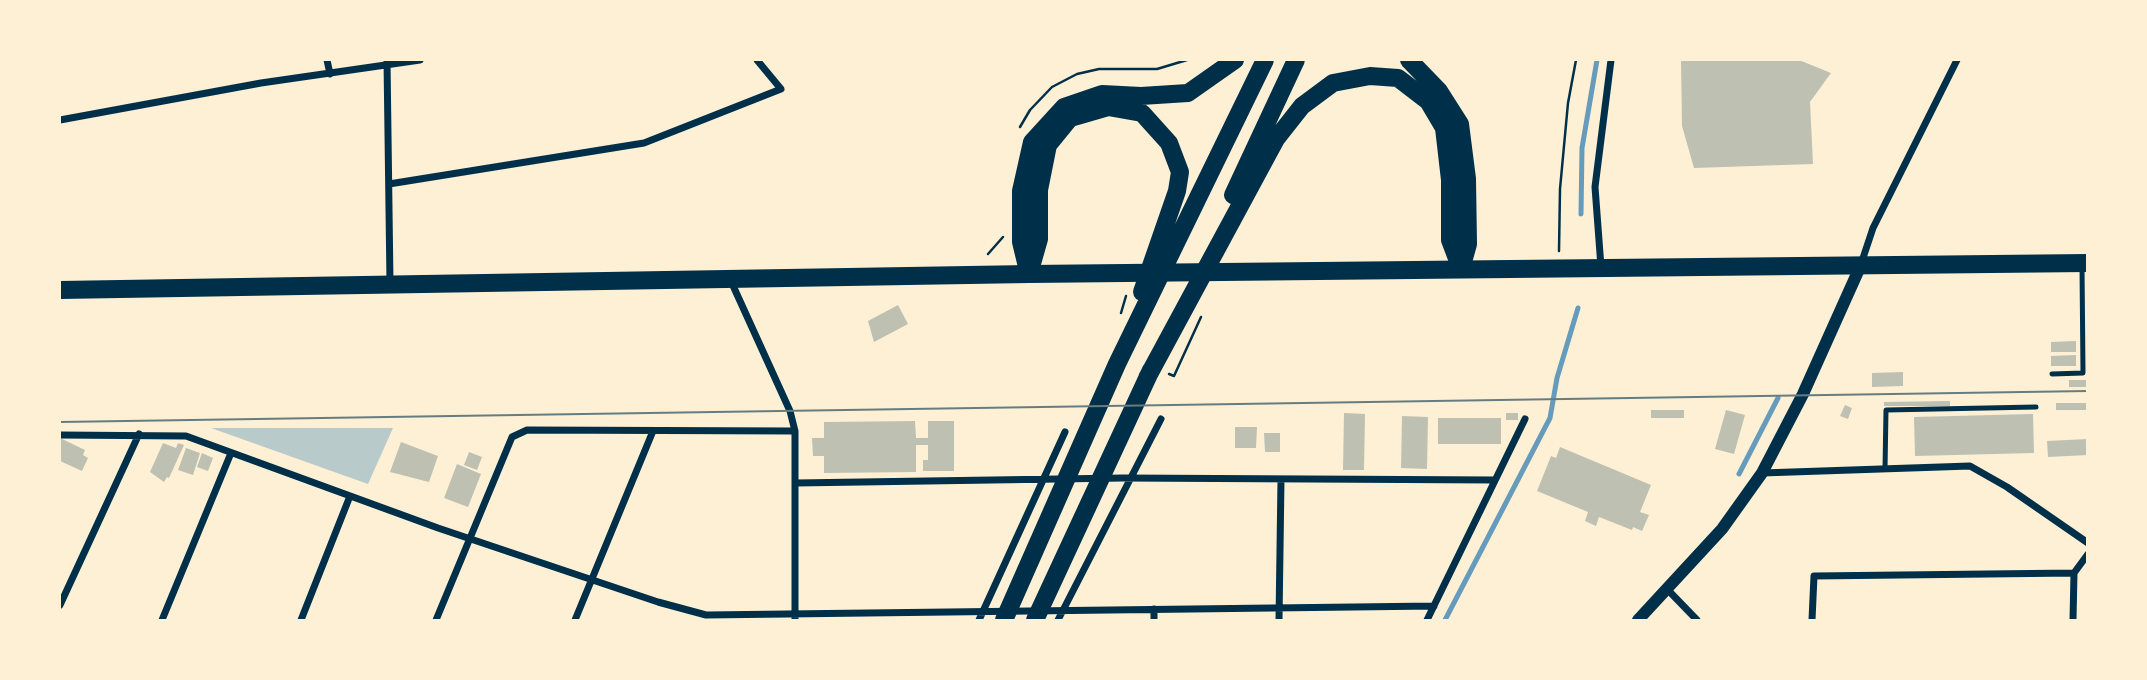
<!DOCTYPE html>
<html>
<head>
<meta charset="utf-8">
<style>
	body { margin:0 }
	#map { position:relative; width:2147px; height:680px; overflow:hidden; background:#fdf0d5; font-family:"Varela Round",sans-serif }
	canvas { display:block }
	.frame { position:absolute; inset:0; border:61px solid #fdf0d5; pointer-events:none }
</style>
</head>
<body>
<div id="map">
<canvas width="2147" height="680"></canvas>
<div class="frame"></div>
</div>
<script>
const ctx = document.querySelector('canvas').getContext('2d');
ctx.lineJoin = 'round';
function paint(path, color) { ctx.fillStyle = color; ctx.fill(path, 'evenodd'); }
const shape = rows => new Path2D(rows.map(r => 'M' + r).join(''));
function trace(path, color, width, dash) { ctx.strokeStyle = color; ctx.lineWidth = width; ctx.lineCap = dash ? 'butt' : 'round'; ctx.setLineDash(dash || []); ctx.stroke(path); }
paint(shape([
	[211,428,393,428,368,484]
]), '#b9caca');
trace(shape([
	[1581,214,1582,148,1597,60],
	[1739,474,1778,398],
	[1445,620,1550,418,1557,378,1578,308]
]), '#669bbc', 5);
paint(shape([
	[1681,60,1799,60,1831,73,1810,102,1813,164,1694,168,1682,126],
	[898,305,908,324,874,342,868,321],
	[2076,341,2076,352,2051,352,2051,342],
	[2076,355,2076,366,2051,366,2051,356],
	[1903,372,1903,386,1872,387,1872,373],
	[2069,380,2088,380,2088,387,2069,387],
	[1950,401,1950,406,1884,406,1884,402],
	[2056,403,2088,403,2088,410,2056,410],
	[1845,405,1852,408,1848,419,1840,416],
	[1651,410,1684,410,1684,418,1651,418],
	[1726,410,1745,415,1734,454,1715,449],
	[1344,413,1365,414,1364,470,1343,470],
	[1506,413,1518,413,1518,420,1506,420],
	[2033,414,2034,453,1915,456,1914,417],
	[1402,416,1428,417,1427,469,1401,468],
	[1438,418,1501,418,1501,444,1438,444],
	[915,421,916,438,928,438,928,421,954,421,954,471,923,471,923,460,928,460,928,445,916,445,916,472,824,473,824,456,813,456,812,438,824,438,824,422],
	[1235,427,1257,427,1256,448,1235,448],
	[1264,433,1280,433,1280,452,1265,452],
	[60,438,85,450,83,455,88,458,82,471,60,461],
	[2088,439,2088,455,2048,457,2047,441],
	[401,442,438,456,429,482,390,472],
	[163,443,176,448,178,443,184,445,169,478,167,477,164,482,150,472],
	[1560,447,1651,485,1640,512,1649,515,1642,531,1633,527,1632,530,1599,517,1596,526,1585,521,1588,512,1537,491,1551,456,1556,458],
	[186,448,200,453,193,475,178,470],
	[469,452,482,457,477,470,464,465],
	[202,453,213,458,208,471,197,467],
	[457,464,481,474,468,507,444,498]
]), '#bec0b2');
trace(shape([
	[1020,127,1030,110,1052,87,1077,74,1099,69,1157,69,1187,60],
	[1559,251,1560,189,1568,103,1576,60],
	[988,254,1003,237],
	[1121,313,1126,296],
	[1169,374,1174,376,1201,317]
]), '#003049', 2.5);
trace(shape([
	[2052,374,2083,373,2082,266],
	[1885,469,1886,410,2036,407]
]), '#003049', 5);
trace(shape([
	[327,60,330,74],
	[387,60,390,283],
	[60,120,261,83,420,60],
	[389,184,644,143,781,89,757,60],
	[1861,264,1873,228,1957,60],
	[1601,267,1595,187,1611,60],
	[730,279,790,411,795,431,795,620],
	[60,435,186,436,438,528,658,602,706,615,1434,606],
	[1762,473,1970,466,2007,487,2088,543],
	[796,483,1123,478,1495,480],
	[1667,589,1697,620],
	[60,605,139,434],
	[1154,609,1154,620],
	[162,620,231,453],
	[301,620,350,496],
	[436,620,512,437,527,430,795,431],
	[575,620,653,431],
	[979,620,1065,432],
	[1058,620,1161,419],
	[1279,620,1281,479],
	[1427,620,1525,419],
	[1812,620,1814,576,2074,573],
	[2073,620,2074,573,2088,554]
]), '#003049', 7);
trace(shape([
	[1638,620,1722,529,1762,473,1803,394,1860,267]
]), '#003049', 12);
trace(shape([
	[60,290,1029,274,2088,263]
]), '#003049', 18);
trace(shape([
	[1409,60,1439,91,1460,124,1467,179,1468,244,1461,269],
	[1233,195,1296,60],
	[1028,271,1021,242,1021,191,1032,142,1064,107,1102,94,1141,96,1188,93,1235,60],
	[1029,274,1039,239,1039,190,1048,145,1070,118,1108,107,1142,113,1169,143,1180,172,1177,191,1142,292],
	[1147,378,1276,139,1302,106,1333,83,1370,76,1398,78,1428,101,1444,128,1450,180,1450,240,1461,269],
	[1004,620,1117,364,1265,60],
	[1035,620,1151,370]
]), '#003049', 18);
trace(shape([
	[60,422,2088,391]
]), '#657d81', 2);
</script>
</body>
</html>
